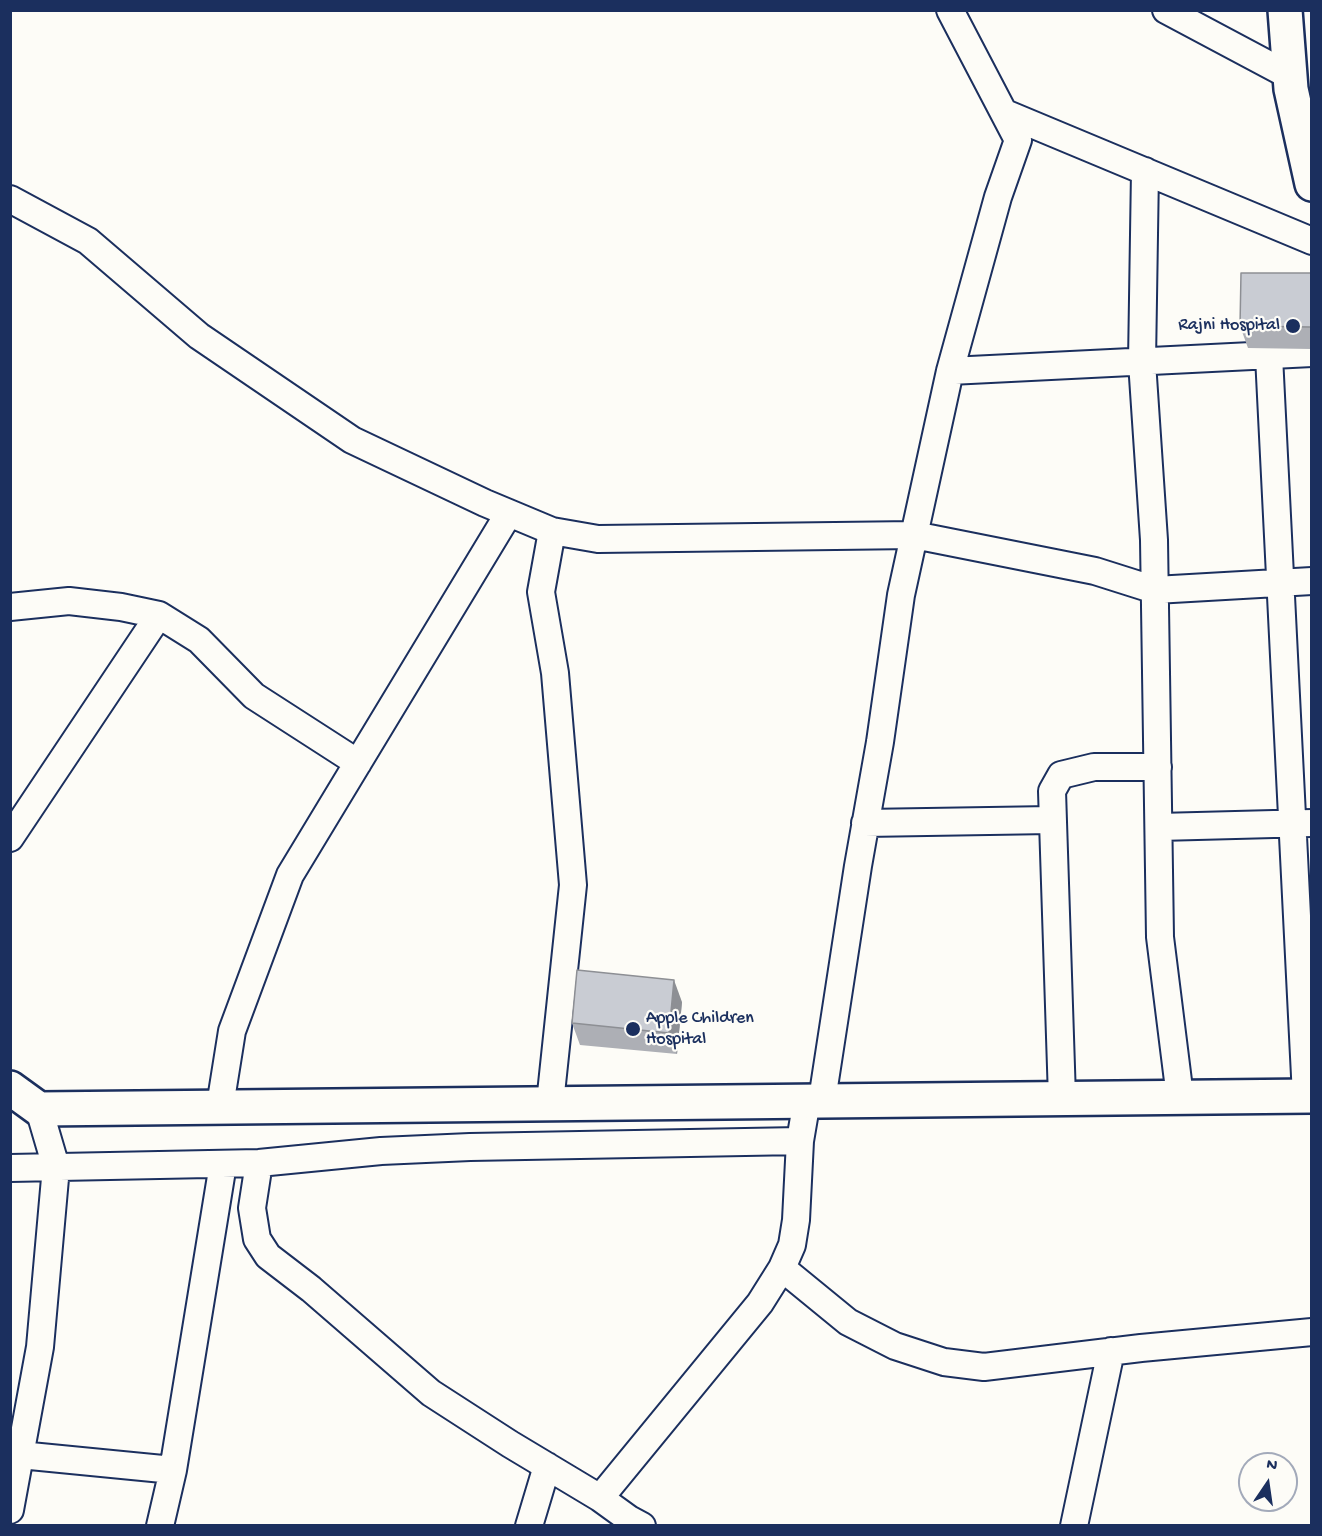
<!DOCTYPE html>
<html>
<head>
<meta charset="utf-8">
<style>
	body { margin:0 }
	#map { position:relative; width:1322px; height:1536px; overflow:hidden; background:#fdfcf7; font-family:"Gochi Hand",sans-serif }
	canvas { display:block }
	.frame { position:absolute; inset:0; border:12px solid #1b2f5e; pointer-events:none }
	.north { position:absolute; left:1238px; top:1452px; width:60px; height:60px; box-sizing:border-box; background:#fdfcf7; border:2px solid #a3aaba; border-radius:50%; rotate:13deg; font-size:16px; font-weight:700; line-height:24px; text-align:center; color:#1b2f5e }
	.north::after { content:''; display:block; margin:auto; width:21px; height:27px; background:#1b2f5e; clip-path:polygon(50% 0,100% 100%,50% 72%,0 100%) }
</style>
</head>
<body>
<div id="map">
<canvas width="1322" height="1536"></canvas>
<div class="frame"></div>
<div class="north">N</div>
</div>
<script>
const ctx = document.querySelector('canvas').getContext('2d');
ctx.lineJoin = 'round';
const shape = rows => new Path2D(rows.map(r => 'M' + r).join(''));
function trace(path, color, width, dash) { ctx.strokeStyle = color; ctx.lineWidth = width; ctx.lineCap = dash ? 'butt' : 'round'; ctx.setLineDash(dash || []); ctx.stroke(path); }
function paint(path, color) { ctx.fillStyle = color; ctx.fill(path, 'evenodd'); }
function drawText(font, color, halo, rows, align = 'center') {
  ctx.font = font + ' "Gochi Hand",sans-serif'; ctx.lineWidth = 4.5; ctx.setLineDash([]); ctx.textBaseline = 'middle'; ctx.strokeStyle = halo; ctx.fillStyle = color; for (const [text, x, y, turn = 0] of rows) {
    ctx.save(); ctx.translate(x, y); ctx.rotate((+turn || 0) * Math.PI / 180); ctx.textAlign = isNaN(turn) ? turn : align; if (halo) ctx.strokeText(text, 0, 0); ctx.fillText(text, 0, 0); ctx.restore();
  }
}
const street = shape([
	[1166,10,1290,76],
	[1005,113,1312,241],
	[1145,171,1142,362,1154,540,1160,937,1180,1097],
	[10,199,88,241,199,336,352,440,485,503,552,531,598,539,914,535,1095,571,1155,590,1312,581],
	[1269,356,1306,1096],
	[950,371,1312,353],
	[10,607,69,601,121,607,159,615,199,640,254,696,358,763],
	[865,823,1051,820],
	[1159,827,1312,823],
	[10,838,159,615],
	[1062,1098,1052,791,1061,775,1094,767,1158,767],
	[822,1100,858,866,880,742,901,595,950,371,998,197,1018,140,950,10],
	[550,1103,573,885,555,673,541,592,552,531],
	[220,1106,232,1031,290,875,509,513],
	[259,1163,252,1208,257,1239,268,1256,311,1289,431,1393,510,1444,600,1498,629,1519,642,1526],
	[10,1168,259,1163,381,1151,470,1147,800,1141],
	[782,1268,848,1322,895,1346,944,1362,984,1367,1141,1348,1312,1332],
	[20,1455,173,1470],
	[600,1498,760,1303,782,1268,792,1245,796,1220,800,1141,807,1100],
	[10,1510,40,1347,56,1167,39,1109],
	[160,1526,173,1470,223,1164],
	[529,1526,547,1466],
	[1074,1526,1111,1351]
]);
const secondary = shape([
	[1285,10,1291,89,1312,184],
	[10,1088,39,1109,1312,1096]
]);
trace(street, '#1b2f5e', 30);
trace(secondary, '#1b2f5e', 38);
trace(street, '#fdfcf7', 26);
trace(secondary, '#fdfcf7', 33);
paint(shape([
	[1311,273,1311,349,1248,348,1240,326],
	[682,1002,677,1054,580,1045,572,1023]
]), '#adafb5');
paint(shape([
	[674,980,682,1002,677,1054,669,1033]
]), '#8d8f94');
const building = shape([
	[1241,273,1311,273,1311,327,1240,326,1241,273],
	[577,970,674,980,669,1033,572,1023,577,970]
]);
paint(building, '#c9ccd3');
trace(building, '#8d8f94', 1.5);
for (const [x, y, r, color] of [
	[1293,326,8,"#1b2f5e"],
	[633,1029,8,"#1b2f5e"]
]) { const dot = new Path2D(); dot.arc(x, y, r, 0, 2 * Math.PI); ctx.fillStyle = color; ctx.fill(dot); trace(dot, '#fdfcf7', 2); }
drawText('18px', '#1b2f5e', '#fdfcf7', [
	["Rajni Hospital",1280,326],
	["Apple Children",646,1019,"left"],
	["Hospital",646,1040,"left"]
], 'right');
</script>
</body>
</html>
